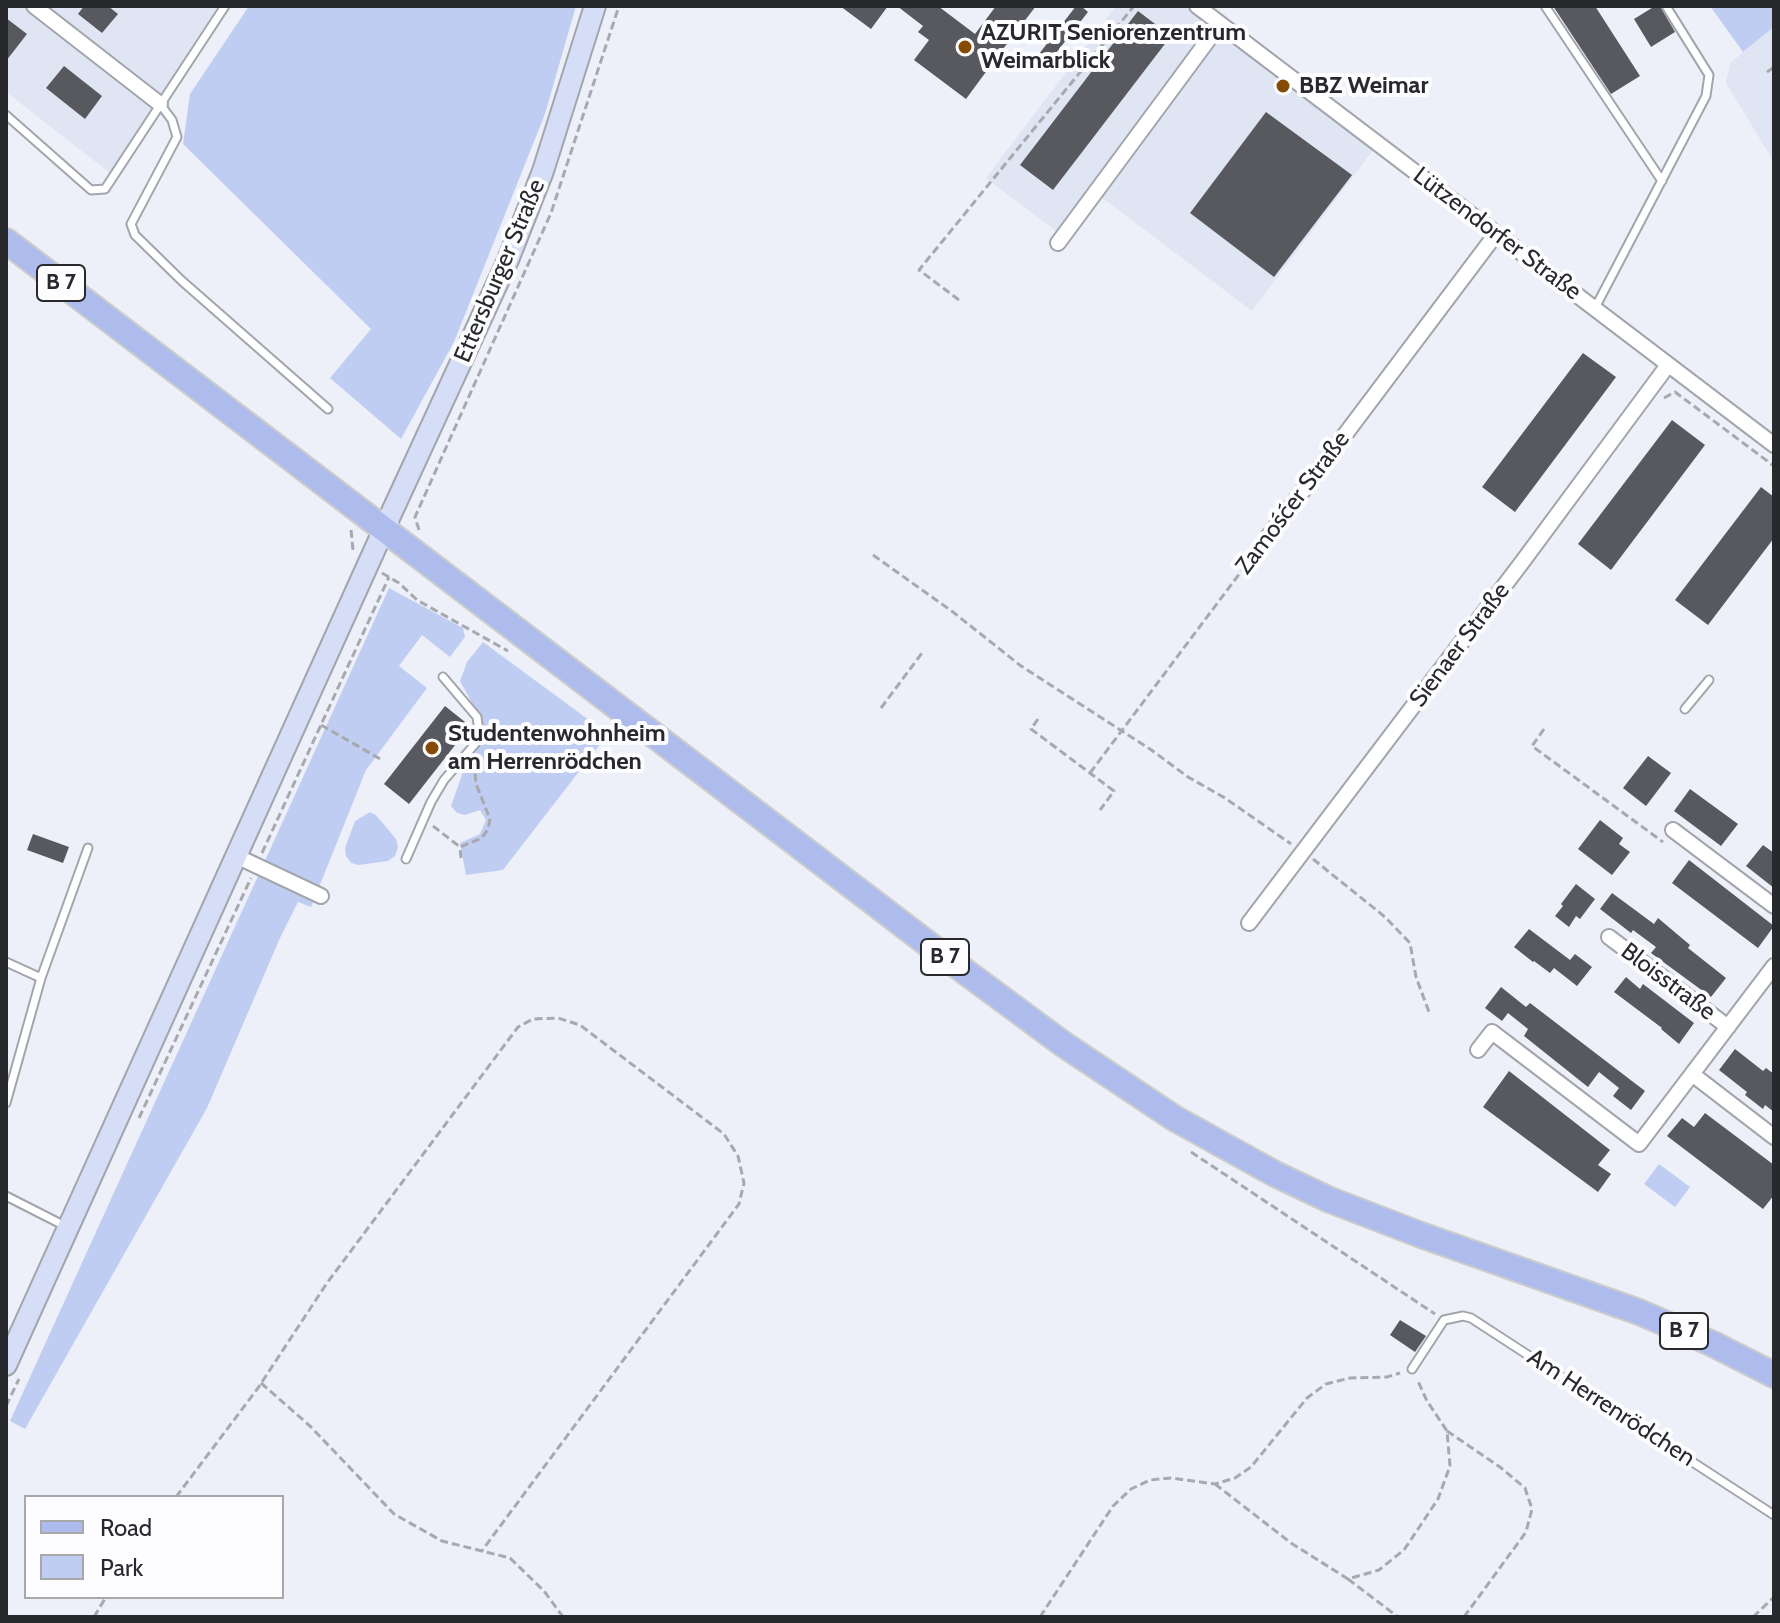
<!DOCTYPE html>
<html>
<head>
<meta charset="utf-8">
<style>
	body { margin:0 }
	#map { position:relative; width:1780px; height:1623px; overflow:hidden; background:#edf0f8; font-family:Cabin,sans-serif }
	canvas { display:block }
	.frame { position:absolute; inset:0; border:8px solid #28292c; pointer-events:none }
	.legend { position:absolute; left:24px; top:1495px; width:260px; height:104px; box-sizing:border-box; background:#fdfdff; border:2px solid #a8a8ab; margin:0; padding:10px 14px; list-style:none; font-size:24px; color:#28292c }
	.legend li { display:flex; align-items:center; gap:16px; height:40px }
	.legend b { width:40px; border:2px solid #a8a8ab }
</style>
</head>
<body>
<div id="map">
<canvas width="1780" height="1623"></canvas>
<div class="frame"></div>
<ul class="legend">
<li><b style="height:10px;background:#adbced"></b>Road</li>
<li><b style="height:22px;background:#c0cdf3"></b>Park</li>
</ul>
</div>
<script>
const ctx = document.querySelector('canvas').getContext('2d');
ctx.lineJoin = 'round';
function paint(path, color) { ctx.fillStyle = color; ctx.fill(path, 'evenodd'); }
const shape = rows => new Path2D(rows.map(r => 'M' + r).join(''));
function trace(path, color, width, dash) { ctx.strokeStyle = color; ctx.lineWidth = width; ctx.lineCap = dash ? 'butt' : 'round'; ctx.setLineDash(dash || []); ctx.stroke(path); }
function drawText(font, color, halo, rows, align = 'center') {
  ctx.font = font + ' Cabin,sans-serif'; ctx.lineWidth = 8; ctx.setLineDash([]); ctx.textBaseline = 'middle'; ctx.strokeStyle = halo; ctx.fillStyle = color; for (const [text, x, y, turn = 0] of rows) {
    ctx.save(); ctx.translate(x, y); ctx.rotate((+turn || 0) * Math.PI / 180); ctx.textAlign = isNaN(turn) ? turn : align; if (halo) ctx.strokeText(text, 0, 0); ctx.fillText(text, 0, 0); ctx.restore();
  }
}
paint(shape([
	[6,6,218,6,110,173,6,92],
	[1116,6,1186,6,1374,149,1252,311,1093,191,1060,234,986,178],
	[1774,27,1774,162,1726,83,1730,63]
]), '#e0e5f4');
paint(shape([
	[249,6,576,6,545,114,454,342,401,439,330,378,371,329,183,144,190,94],
	[1710,6,1774,6,1774,27,1743,52],
	[389,588,463,628,465,637,450,657,422,635,399,666,427,688,366,770,311,907,298,902,280,938,207,1108,25,1429,10,1421],
	[483,642,608,734,503,870,466,875,460,843,480,834,486,820,480,810,465,815,457,813,451,806,463,772,484,738,483,723,460,681,467,662],
	[370,812,376,815,396,839,398,847,395,856,388,861,359,865,351,863,346,856,345,848,355,821],
	[1659,1164,1690,1187,1675,1207,1644,1184]
]), '#c0cdf3');
paint(shape([
	[84,6,108,6,118,14,102,33,78,14],
	[840,6,888,6,871,29],
	[897,6,938,6,975,34,996,6,1036,6,1000,53,1003,55,994,67,991,65,966,99,914,60,929,40,918,32,923,26],
	[1076,6,1081,6,1088,12,1049,62,1039,54],
	[1553,6,1595,6,1640,76,1611,94],
	[1655,6,1660,6,1675,32,1651,47,1634,19],
	[1138,11,1171,36,1053,190,1020,165],
	[6,18,27,34,6,61],
	[64,66,102,96,85,119,46,88],
	[1266,112,1352,175,1274,277,1190,213],
	[1583,353,1616,377,1515,512,1482,487],
	[1672,420,1705,445,1611,570,1578,544],
	[1761,487,1774,497,1774,538,1708,625,1675,600],
	[445,706,470,726,409,804,384,784],
	[1648,756,1671,773,1646,806,1623,788],
	[1690,789,1738,824,1721,846,1674,811],
	[1600,820,1623,838,1619,844,1630,852,1612,875,1578,849],
	[33,834,69,847,63,863,27,850],
	[1763,845,1774,853,1774,888,1746,866],
	[1689,860,1774,926,1758,948,1672,883],
	[1576,884,1595,899,1580,919,1576,916,1569,927,1555,916,1563,906,1561,904],
	[1612,893,1654,924,1658,918,1690,945,1688,948,1726,978,1711,997,1651,953,1656,947,1633,930,1631,933,1600,909],
	[1529,929,1570,960,1575,954,1592,967,1577,986,1554,968,1550,973,1534,961,1533,962,1514,947],
	[1626,977,1640,989,1643,984,1694,1023,1679,1044,1661,1029,1662,1028,1614,992],
	[1501,987,1526,1007,1530,1003,1645,1091,1631,1110,1613,1096,1619,1088,1599,1072,1588,1087,1524,1036,1528,1029,1508,1013,1502,1021,1485,1008],
	[1735,1049,1763,1071,1766,1068,1774,1074,1774,1112,1765,1105,1763,1109,1745,1095,1747,1092,1719,1070],
	[1509,1071,1610,1150,1598,1165,1611,1174,1598,1192,1483,1107],
	[1705,1113,1774,1165,1774,1195,1763,1209,1667,1136,1682,1118,1694,1127],
	[1400,1320,1426,1336,1415,1352,1390,1335]
]), '#57595f');
const lane = shape([
	[1545,6,1662,181],
	[160,104,172,120,177,137,131,224,135,235,182,281,328,409],
	[6,115,91,190,105,189,225,6],
	[1595,308,1706,96,1709,75,1666,6],
	[1685,709,1709,680],
	[406,859,431,802,444,780,475,744,479,731,477,717,443,677],
	[6,962,41,978],
	[6,1103,41,978,88,848],
	[6,1196,67,1227],
	[1412,1369,1444,1320,1463,1316,1471,1318,1774,1515]
]);
const street = shape([
	[34,6,160,104],
	[1197,6,1774,445],
	[1058,243,1220,24],
	[1268,537,1496,234],
	[1673,830,1774,906],
	[236,856,321,896],
	[1249,923,1523,561,1668,365],
	[1609,937,1728,1027],
	[1478,1050,1492,1032,1639,1144,1774,966],
	[1692,1074,1774,1137]
]);
const secondary = shape([
	[6,1365,384,529,508,260,543,171,595,6]
]);
const primary = shape([
	[6,241,940,953,1063,1044,1174,1118,1275,1174,1330,1200,1421,1235,1639,1312,1713,1344,1774,1375]
]);
trace(lane, '#a2a5ac', 11);
trace(street, '#a2a5ac', 18);
trace(secondary, '#a2a5ac', 24);
trace(primary, '#cbcccc', 28);
trace(shape([
	[1767,72,1774,67],
	[959,300,919,270,1134,6],
	[1664,398,1675,392,1774,466],
	[351,530,353,550],
	[419,530,415,517,551,213,619,6],
	[873,555,953,612,1021,666,1150,749,1188,777,1225,798,1291,844],
	[382,573,399,583,417,600,508,651],
	[881,708,922,653],
	[1038,719,1031,729,1114,791,1100,810],
	[321,725,382,760],
	[1544,729,1532,746,1663,842],
	[1090,773,1258,549],
	[433,826,460,847],
	[262,853,389,577],
	[461,858,460,847,482,838,488,829,490,819,476,784,474,763],
	[1313,859,1385,917,1410,943,1416,977,1429,1012],
	[139,1118,251,878],
	[1191,1152,1435,1314],
	[261,1383,310,1426,394,1514,442,1541,510,1558,544,1591,563,1617],
	[6,1406,19,1379],
	[1447,1431,1500,1467,1525,1488,1532,1509,1526,1532,1464,1617],
	[1215,1484,1291,1543,1348,1579,1379,1570,1404,1550,1438,1499,1450,1466,1447,1431,1427,1401,1417,1379],
	[176,1497,258,1388,327,1283,518,1027,533,1019,558,1018,580,1025,724,1134,738,1156,744,1183,739,1204,481,1552],
	[1348,1579,1398,1617],
	[94,1617,106,1597],
	[1040,1617,1113,1506,1131,1489,1150,1480,1171,1478,1215,1484,1235,1478,1251,1467,1307,1398,1326,1384,1350,1378,1387,1377,1400,1373],
	[1753,1617,1774,1597]
]), '#a7a9af', 3, [8, 4]);
trace(lane, '#fff', 7);
trace(street, '#fff', 14);
trace(secondary, '#d6ddf6', 20);
trace(primary, '#adbced', 24);
for (const [x, y, r, color] of [
	[965,47,8,"#854a04"],
	[1283,86,8,"#854a04"],
	[432,748,8,"#854a04"]
]) { const dot = new Path2D(); dot.arc(x, y, r, 0, 2 * Math.PI); ctx.fillStyle = color; ctx.fill(dot); trace(dot, '#fdfdff', 3); }
for (const [x, y, w] of [
	[61,283,48],
	[945,957,48],
	[1684,1331,48]
]) { const box = new Path2D(); box.roundRect(x - w / 2, y - 18, w, 36, 6); ctx.fillStyle = '#fdfdff'; ctx.fill(box); trace(box, '#28292c', 2); }
drawText('bold 22px', '#28292c', null, [
	["B 7",61,283],
	["B 7",945,957],
	["B 7",1684,1331]
]);
drawText('bold 24px', '#28292c', '#fdfdff', [
	["AZURIT Seniorenzentrum",981,33],
	["Weimarblick",981,61],
	["BBZ Weimar",1299,86],
	["Studentenwohnheim",448,734],
	["am Herrenrödchen",448,762]
], 'left');
drawText('24px', '#28292c', '#fdfdff', [
	["Lützendorfer Straße",1497,234,37],
	["Ettersburger Straße",500,271,-67],
	["Zamośćer Straße",1293,503,-53],
	["Sienaer Straße",1460,645,-53],
	["Bloisstraße",1668,982,37],
	["Am Herrenrödchen",1611,1408,33]
]);
</script>
</body>
</html>
